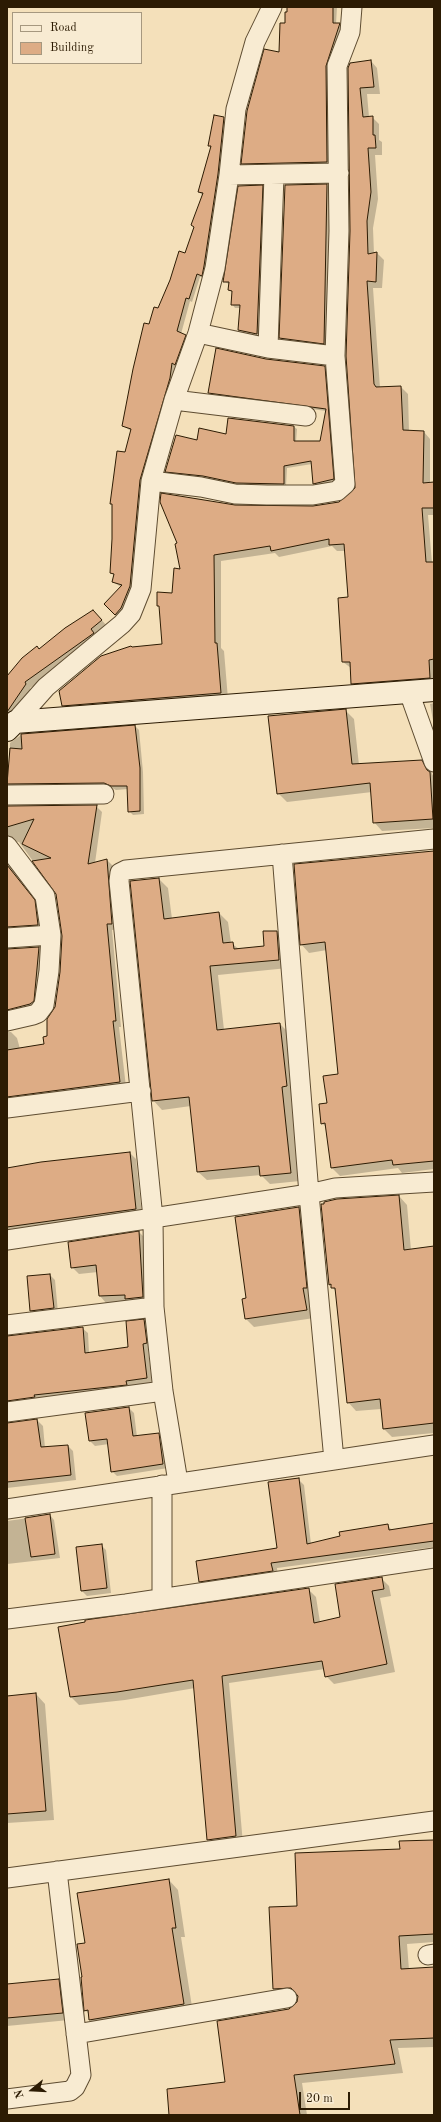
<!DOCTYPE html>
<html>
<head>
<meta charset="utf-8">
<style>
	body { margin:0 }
	#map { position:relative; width:441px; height:2122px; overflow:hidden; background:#f4e0ba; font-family:"Old Standard TT",serif }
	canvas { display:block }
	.frame { position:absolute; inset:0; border:8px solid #2c1b03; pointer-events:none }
	.legend { position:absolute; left:12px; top:12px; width:130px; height:52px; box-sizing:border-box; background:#f8ebd2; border:1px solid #a6987f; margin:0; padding:5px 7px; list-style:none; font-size:12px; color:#2c1b03 }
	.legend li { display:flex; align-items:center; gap:8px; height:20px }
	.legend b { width:20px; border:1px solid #a6987f }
	.north { position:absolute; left:12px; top:2070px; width:40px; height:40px; -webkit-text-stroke:3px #f8ebd2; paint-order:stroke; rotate:252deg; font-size:11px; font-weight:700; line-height:16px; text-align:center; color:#2c1b03 }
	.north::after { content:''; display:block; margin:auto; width:14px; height:18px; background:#2c1b03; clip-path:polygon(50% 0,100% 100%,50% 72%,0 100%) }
	.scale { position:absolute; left:299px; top:2092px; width:51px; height:18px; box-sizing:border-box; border:2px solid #2c1b03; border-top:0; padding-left:5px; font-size:12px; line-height:14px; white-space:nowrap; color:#2c1b03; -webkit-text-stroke:3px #f8ebd2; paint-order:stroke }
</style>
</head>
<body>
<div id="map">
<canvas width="441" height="2122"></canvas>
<div class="frame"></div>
<ul class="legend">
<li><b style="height:5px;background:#f8ebd2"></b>Road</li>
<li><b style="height:11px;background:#ddac85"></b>Building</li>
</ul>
<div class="north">N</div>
<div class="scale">20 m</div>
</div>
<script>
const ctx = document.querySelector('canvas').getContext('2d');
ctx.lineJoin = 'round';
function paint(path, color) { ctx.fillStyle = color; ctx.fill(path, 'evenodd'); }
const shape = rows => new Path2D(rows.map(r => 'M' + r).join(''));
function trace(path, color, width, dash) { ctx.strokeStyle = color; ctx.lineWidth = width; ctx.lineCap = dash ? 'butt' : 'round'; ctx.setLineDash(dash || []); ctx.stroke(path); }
paint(shape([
	[288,7,337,7,336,24,343,28,330,165,246,167,242,163,280,53],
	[371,61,377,68,380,94,367,94,369,117,372,117,379,124,379,140,382,142,382,155,375,155,378,199,373,228,374,254,377,253,384,260,382,288,373,288,380,388,401,387,408,394,409,432,424,432,430,439,430,483,434,483,434,515,428,515,432,563,434,563,434,684,359,690,352,683,351,668,343,662,349,598,346,551,337,551,332,546,279,557,275,553,221,561,221,648,224,651,228,699,70,712,63,705,163,645,160,608,158,605,173,594,182,570,234,506,313,507,340,503,356,488,349,68],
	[224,118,227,121,205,278,200,277,192,302,190,301,181,334,189,339,179,367,176,366,133,590,119,618,105,604,121,587,113,582,115,576,111,572,113,505,111,503,131,431,123,426,150,326,186,255,195,228,192,225,203,196,199,192,212,148,209,146],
	[327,185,331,189,328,347,284,341,280,338,286,186],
	[262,186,265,190,260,337,242,333,239,330,241,308,235,308,232,304,233,293,230,290,230,285,224,281],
	[266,360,324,367,327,370,336,482,317,486,314,483,312,464,287,468,286,486,240,485,169,474,166,471,198,441,227,435,294,427,297,429,296,442,321,442,326,411,212,395,209,393],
	[99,617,107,626,99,639,30,688,34,696,7,724,7,680,39,650],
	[434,703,434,726,430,704],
	[345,710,354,719,359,765,421,761,430,769,434,778,434,828,382,831,374,822,372,792,287,802,278,793],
	[135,726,139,730,143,772,144,814,133,815,129,811,128,789,116,790,108,786,12,787,8,784,10,743,21,735],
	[96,806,102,812,95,863,107,860,113,866,118,929,112,930,121,1027,119,1027,126,1087,7,1104,7,1032,11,1032,17,1038,20,1049,45,1045,56,1007,61,972,63,933,57,894,19,842,11,841,7,844,7,807],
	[434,852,434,1169,402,1173,398,1168,340,1176,332,1168,327,1128,322,1123,339,1075,327,950,309,953,301,944],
	[7,862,40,907,44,930,7,936],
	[159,879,168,888,172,919,219,913,228,922,231,943,239,949,265,947,277,932,286,941,288,968,218,975,224,1030,280,1024,289,1033,296,1095,291,1096,300,1181,270,1184,261,1175,207,1180,197,1171,191,1106,162,1110,153,1100],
	[39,948,45,954,39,1007,7,1018,7,950],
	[130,1153,136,1159,142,1215,7,1233,7,1168],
	[399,1196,407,1205,411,1250,434,1247,434,1433,392,1437,384,1429,381,1409,356,1411,348,1402,336,1292,330,1284],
	[299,1209,307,1217,314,1318,254,1327,246,1319,247,1299],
	[139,1232,146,1239,149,1304,128,1301,106,1303,100,1296,98,1272,79,1274,72,1267],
	[50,1275,55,1280,58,1313,35,1316,31,1311,28,1277],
	[144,1320,149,1326,152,1349,148,1349,152,1383,7,1409,7,1337,82,1328,88,1333,89,1353,129,1348],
	[129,1408,134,1413,137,1437,158,1434,163,1439,168,1468,117,1476,112,1471,109,1444,95,1446,90,1441,86,1414],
	[37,1420,43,1426,45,1448,68,1446,73,1451,76,1480,7,1488,7,1423],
	[298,1479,304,1485,311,1544,387,1525,392,1530,434,1524,434,1547,277,1568,278,1577,206,1587,200,1582,278,1549],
	[50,1515,54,1520,60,1558,7,1564,7,1521],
	[101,1545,106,1550,111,1593,87,1596,82,1591],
	[381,1578,389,1586,391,1596,380,1598,395,1672,334,1684,326,1676,325,1669,229,1683,243,1844,216,1848,208,1840,195,1688,125,1700,79,1705,71,1697,308,1589,316,1597,320,1622,342,1618],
	[36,1694,45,1704,54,1820,7,1823,7,1697],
	[434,1841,434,1942,407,1944,409,1970,434,1968,434,2047,398,2048,403,2073,302,2083,307,2115,170,2115,226,2083,289,2010,298,2003,299,1996,282,1997,274,1989,298,1907,401,1850],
	[169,1880,178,1890,185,1937,181,1937,193,2013,100,2029,90,2020,89,2014,85,2010,84,1978,86,1944],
	[58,1980,66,1987,69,2020,7,2026,7,1985]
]), '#0003');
const building = shape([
	[287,7,333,7,333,23,340,23,326,66,327,162,241,164,247,111,264,49,279,52,280,23,285,23,285,12,287,12,287,7],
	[371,60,374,87,360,88,363,117,373,116,373,135,375,135,376,148,368,148,371,192,367,221,368,254,377,252,376,282,367,281,374,384,376,387,401,386,403,430,424,431,423,483,434,482,434,508,422,508,426,562,434,562,434,659,429,660,430,678,351,684,350,662,342,662,338,598,348,597,344,544,329,545,329,539,271,551,270,546,214,555,215,643,217,643,221,693,62,706,59,691,101,656,131,646,132,647,162,644,159,606,157,606,157,592,172,593,174,568,180,569,175,544,177,543,160,502,161,493,235,505,313,506,339,502,355,488,346,356,350,231,348,68,350,63,371,60],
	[214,115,224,117,218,174,204,266,202,276,197,274,189,299,186,298,177,331,186,335,175,365,172,363,170,378,140,480,130,586,121,608,115,615,104,604,122,585,112,582,114,574,110,573,112,539,112,504,110,504,117,451,125,452,131,429,122,426,133,369,144,323,149,324,154,307,158,308,170,280,179,251,185,253,194,227,191,225,203,193,198,192,211,146,208,146,214,115],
	[327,184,324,344,279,338,285,185,327,184],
	[263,185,257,334,238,330,240,305,231,305,232,291,228,290,229,282,223,282,238,186,263,185],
	[216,348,266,359,325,366,334,479,313,484,311,461,284,466,284,484,236,483,203,476,165,472,176,435,197,440,199,428,226,434,228,418,294,426,294,441,320,441,326,409,208,393,216,348],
	[93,610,102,620,91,629,94,633,25,682,26,684,7,712,7,676,22,658,37,646,39,649,65,628,93,610],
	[346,709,352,764,422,760,427,770,430,772,433,819,373,823,370,783,277,794,268,716,346,709],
	[135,725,140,768,140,811,128,812,127,786,111,786,104,783,7,784,10,748,22,749,21,734,135,725],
	[97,805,88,864,107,859,112,924,107,924,116,1021,113,1021,120,1082,7,1097,7,1050,44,1044,43,1037,47,1036,47,1019,55,1007,60,972,62,936,56,894,32,861,51,858,22,844,34,819,7,827,7,806,97,805],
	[434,851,434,1161,393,1165,392,1160,331,1168,325,1123,321,1124,319,1104,327,1103,323,1076,338,1074,325,942,300,945,294,864,434,851],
	[7,865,35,900,38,925,7,927,7,865],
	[159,878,164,919,219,912,223,943,233,942,234,949,264,946,263,931,277,931,279,960,210,966,217,1030,280,1023,287,1086,282,1087,291,1173,260,1176,259,1166,197,1172,189,1097,152,1101,130,881,159,878],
	[39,947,34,1001,30,1004,7,1010,7,949,39,947],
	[130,1152,136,1209,7,1227,7,1168,41,1162,130,1152],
	[399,1195,404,1250,434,1246,434,1423,383,1429,380,1399,347,1403,335,1288,331,1288,331,1284,329,1285,321,1204,324,1204,324,1202,337,1199,399,1195],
	[299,1207,307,1288,303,1288,307,1310,245,1319,242,1299,246,1298,235,1217,299,1207],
	[139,1231,143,1297,125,1299,125,1295,99,1296,96,1265,71,1268,68,1242,139,1231],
	[50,1274,54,1308,30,1311,27,1276,50,1274],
	[144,1319,147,1343,143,1344,147,1378,126,1381,127,1385,34,1395,35,1397,7,1401,7,1336,83,1327,85,1353,128,1347,126,1321,144,1319],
	[129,1407,133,1436,159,1433,163,1464,111,1472,107,1439,89,1441,85,1413,129,1407],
	[37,1419,41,1447,68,1445,71,1475,7,1482,7,1423,37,1419],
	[299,1478,307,1544,340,1536,339,1532,388,1524,389,1530,434,1523,434,1541,271,1563,273,1571,199,1582,196,1561,277,1548,268,1482,299,1478],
	[50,1514,55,1554,31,1557,25,1518,50,1514],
	[102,1544,107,1588,81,1591,76,1547,102,1544],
	[382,1577,384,1589,372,1591,387,1664,325,1677,322,1661,222,1676,236,1836,207,1840,193,1680,117,1692,70,1697,58,1627,85,1622,85,1620,309,1588,314,1623,340,1617,335,1584,382,1577],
	[36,1693,46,1811,7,1814,7,1696,36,1693],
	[434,1840,434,1934,399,1936,401,1969,434,1967,434,2038,390,2040,395,2064,294,2075,300,2115,169,2115,167,2089,225,2082,217,2021,289,2009,297,2002,298,1996,291,1988,273,1989,269,1907,297,1906,295,1853,400,1849,399,1841,434,1840],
	[169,1879,176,1928,172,1928,184,2004,89,2020,88,2010,84,2011,81,1977,82,1977,77,1944,85,1943,77,1893,169,1879],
	[59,1979,63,2013,7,2018,7,1984,59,1979]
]);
paint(building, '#ddac85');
trace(building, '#2c1b03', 1);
const street = shape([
	[229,175,236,109,255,42,272,7],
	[274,175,268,348,335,356],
	[198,333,268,348],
	[174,400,306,416],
	[151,481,201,487,235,494,267,495,313,495,337,491,345,484,335,356,339,231,337,66,350,32,352,7],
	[409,692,434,762],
	[15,722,46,687,122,624,131,614,141,589,151,481,174,400,198,333,215,268,229,175,339,173],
	[7,795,104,794],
	[434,839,126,870,120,873,119,881,153,1218,309,1194,335,1188,434,1182],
	[7,846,45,896,51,935,49,971,44,1005,38,1013,33,1015,7,1021],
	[282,854,309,1194,334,1460],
	[7,938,51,935],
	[7,1108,141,1091],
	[7,1240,153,1218,154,1307,163,1391,178,1482],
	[7,1325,154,1307],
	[7,1412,163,1391],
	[7,1509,434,1445],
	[162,1598,162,1485],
	[7,1619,126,1604,434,1558],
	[7,1878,434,1821],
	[428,1955,434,1954],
	[76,2034,287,1998],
	[7,2099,70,2091,75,2087,81,2075,57,1871]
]);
const secondary = shape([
	[7,730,15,722,434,690]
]);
trace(street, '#5e4c31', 21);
trace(secondary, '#2c1b03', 24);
trace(street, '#f8ebd2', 19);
trace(secondary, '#f8ebd2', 22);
</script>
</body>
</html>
